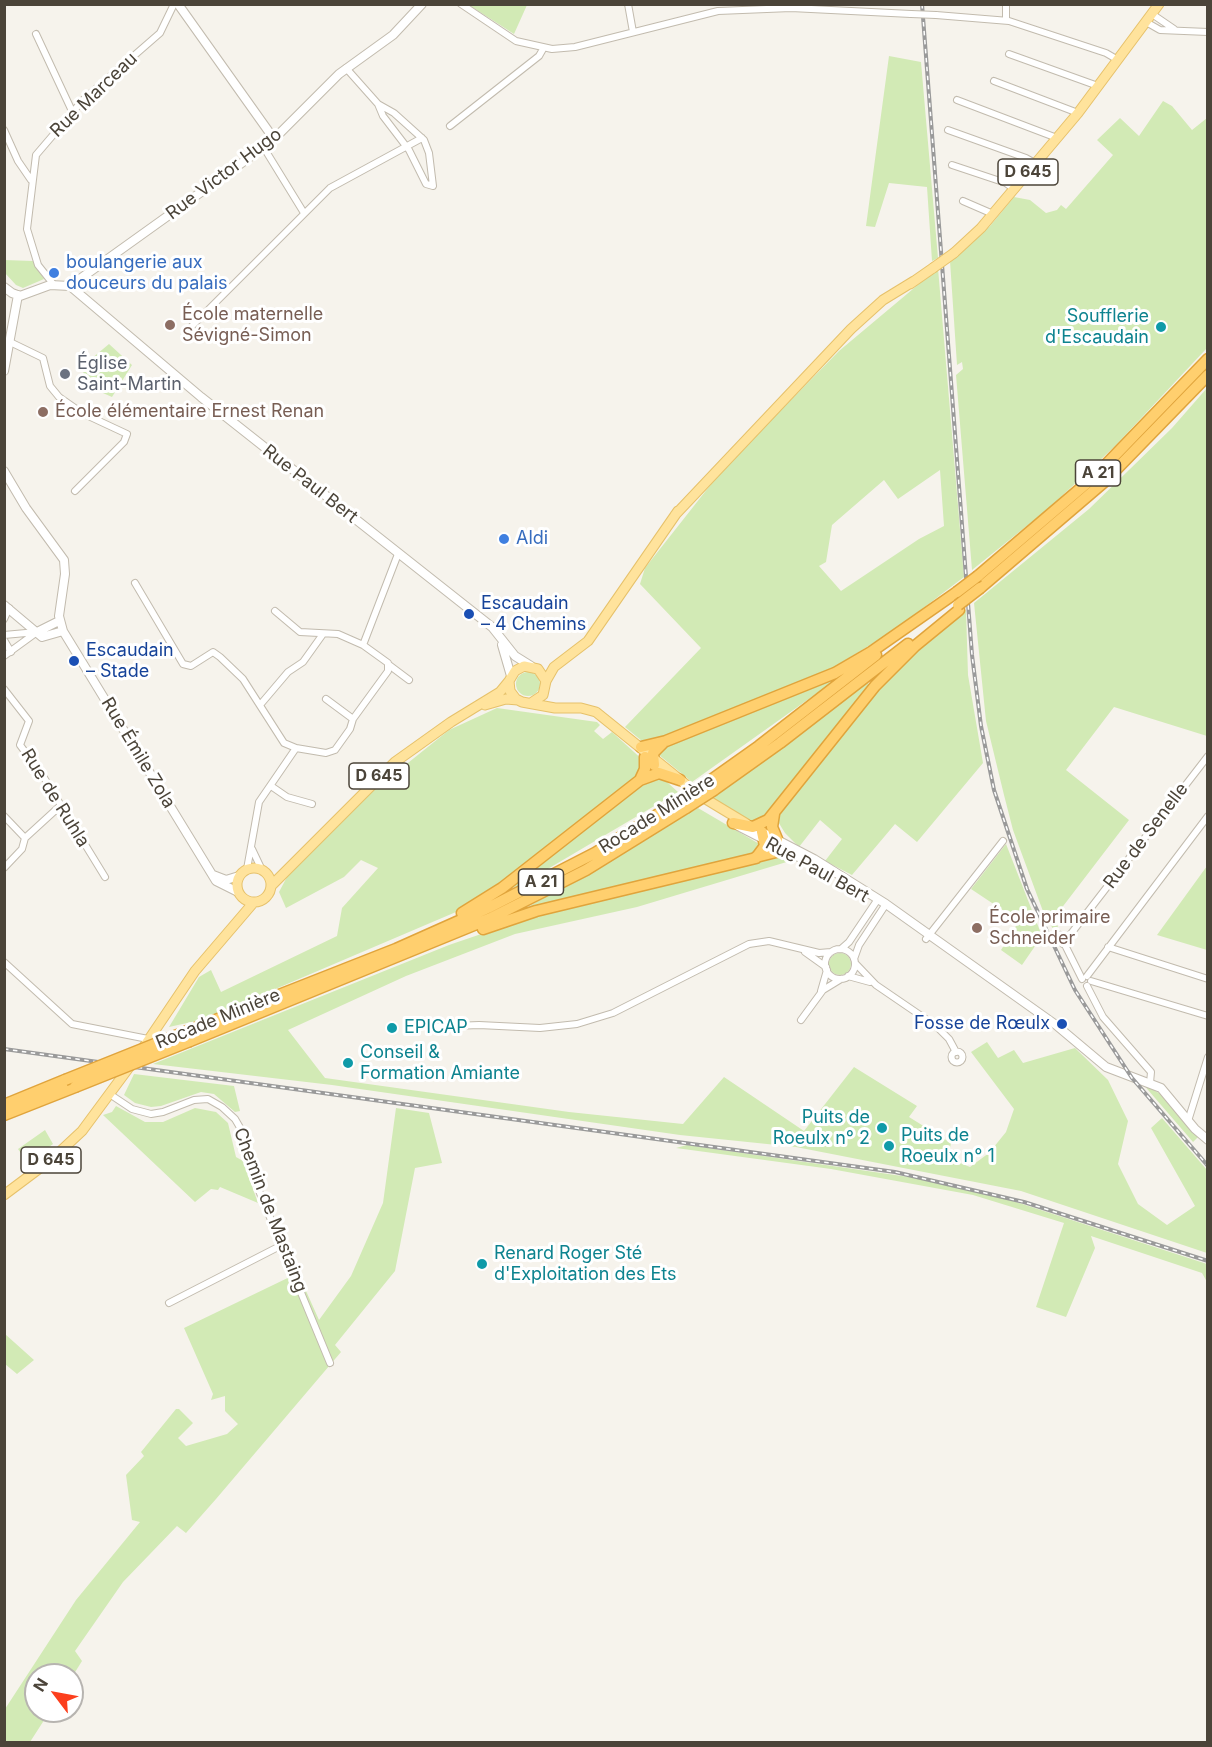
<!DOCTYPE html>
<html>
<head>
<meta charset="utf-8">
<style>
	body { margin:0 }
	#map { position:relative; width:1212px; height:1747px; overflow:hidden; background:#f6f3ec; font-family:Inter,sans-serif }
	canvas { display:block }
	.frame { position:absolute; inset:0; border:6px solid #4b4439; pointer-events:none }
	.north { position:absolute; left:24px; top:1663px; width:60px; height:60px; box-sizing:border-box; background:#fff; border:2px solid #b7b4b0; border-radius:50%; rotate:302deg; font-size:16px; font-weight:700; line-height:24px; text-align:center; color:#4b4439 }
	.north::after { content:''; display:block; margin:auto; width:21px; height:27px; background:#fc3f1d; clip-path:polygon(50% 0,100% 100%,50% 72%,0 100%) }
</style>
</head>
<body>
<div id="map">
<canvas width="1212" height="1747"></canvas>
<div class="frame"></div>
<div class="north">N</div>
</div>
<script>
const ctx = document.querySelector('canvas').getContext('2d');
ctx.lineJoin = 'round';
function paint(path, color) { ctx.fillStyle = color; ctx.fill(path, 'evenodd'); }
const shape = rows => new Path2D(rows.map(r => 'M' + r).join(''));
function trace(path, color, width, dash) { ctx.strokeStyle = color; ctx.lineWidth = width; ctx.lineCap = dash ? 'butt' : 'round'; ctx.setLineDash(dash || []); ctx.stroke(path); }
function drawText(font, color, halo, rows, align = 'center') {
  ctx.font = font + ' Inter,sans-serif'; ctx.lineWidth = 6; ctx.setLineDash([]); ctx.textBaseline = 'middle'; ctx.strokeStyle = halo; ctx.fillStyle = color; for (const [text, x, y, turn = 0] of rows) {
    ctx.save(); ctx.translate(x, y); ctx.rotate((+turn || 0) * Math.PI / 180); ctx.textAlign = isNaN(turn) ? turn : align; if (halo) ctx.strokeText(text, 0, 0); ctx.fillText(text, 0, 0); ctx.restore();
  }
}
paint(shape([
	[469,5,527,4,527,5,514,34],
	[889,56,921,62,938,258,932,261,927,187,889,183,875,227,866,226],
	[1163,101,1172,106,1192,130,1207,118,1207,348,1115,446,1049,508,972,570,956,375,963,369,962,362,957,365,950,261,990,226,1014,197,1030,200,1046,213,1057,210,1061,205,1066,209,1113,155,1097,140,1120,118,1139,136],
	[4,260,33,261,44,279,23,288,16,285,5,273],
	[938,268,964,577,893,631,839,664,841,676,692,782,625,727,701,648,640,584,645,568,723,469,839,351],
	[940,470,944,526,919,539,841,591,819,566,826,562,832,525,884,480,898,499],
	[109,344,132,365,112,397,78,382,91,359],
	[1207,388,1207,736,1114,707,1066,770,1129,820,1054,918,1062,936,1058,937,1044,914,1013,830,1004,795,986,721,974,603,1089,509,1172,428],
	[966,610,968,675,983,763,917,842,895,824,852,875,825,861,842,839,820,820,799,847,785,833,777,820,752,822,712,799,867,682,875,691,900,665],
	'516 684a12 12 0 1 1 24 0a12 12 0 1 1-24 0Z',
	[497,708,597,722,600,725,594,731,603,739,612,732,678,792,524,883,205,1019,169,1027,199,977,211,970,221,992,337,936,342,908,378,868,361,860,344,877,286,908,279,892,287,877,373,791,449,730],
	[698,808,761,845,763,860,783,856,790,861,637,907,515,934,406,976,288,1030,325,1078,569,1112,683,1124,724,1077,804,1131,854,1067,917,1106,909,1117,951,1143,948,1158,970,1167,989,1153,1006,1132,1014,1109,971,1052,987,1042,998,1058,1014,1050,1023,1063,1075,1048,1108,1080,1128,1121,1118,1164,1138,1204,1167,1225,1195,1206,1151,1128,1162,1118,1207,1170,1207,1253,1021,1191,796,1147,680,1135,332,1085,153,1064,449,945,531,917,528,907],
	[1006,844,1042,936,1022,965,1001,950,1019,921,971,889],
	[1207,866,1207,950,1157,935],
	'829 964a11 11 0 1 1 22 0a11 11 0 1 1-22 0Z',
	[134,1074,234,1086,240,1111,235,1112,214,1094,201,1092,161,1106,151,1107,135,1103,124,1095],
	[1142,1083,1162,1095,1172,1106,1198,1137,1193,1142],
	[116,1106,145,1122,163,1122,195,1108,216,1112,228,1123,236,1157,243,1161,258,1203,220,1187,218,1190,211,1189,195,1202,103,1115,112,1112],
	[396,1108,429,1113,442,1163,415,1168,395,1271,335,1345,341,1352,216,1499,186,1533,177,1526,123,1582,75,1651,82,1661,72,1677,36,1675,36,1711,50,1711,30,1742,5,1742,5,1709,76,1600,140,1522,132,1520,126,1475,144,1456,141,1452,176,1409,179,1409,193,1423,178,1438,186,1446,227,1434,238,1424,225,1411,225,1396,211,1400,213,1394,184,1328,298,1273,319,1320,351,1276,383,1203],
	[45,1130,53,1144,28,1163,18,1149],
	[687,1145,916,1178,1010,1200,1207,1264,1207,1282,1202,1273,1091,1236,1095,1248,1066,1317,1036,1307,1064,1223,973,1195,831,1169,676,1148],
	[5,1334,34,1360,17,1374,5,1364]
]), '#d2eab5');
const minor = shape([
	[461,4,516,41,552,49,575,47,718,11,791,8,911,14],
	[628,4,633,32],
	[1152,14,1174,29],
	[936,15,1009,21,1106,53,1118,60],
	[1006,20,1006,4],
	[1146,22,1160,30,1208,32],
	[36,34,72,111],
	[1009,54,1098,86],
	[346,68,378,104,383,116,409,150,426,184,433,186,429,153,424,140,394,113,378,104],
	[994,81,1078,113],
	[957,100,1057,138],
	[450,126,539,56,543,49],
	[4,130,18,161,31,180],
	[948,130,1026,158,1035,163],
	[264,148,304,213],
	[952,165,1006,183,1014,189],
	[963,201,993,214],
	[54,285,38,265,27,229,36,155,83,100,160,33,174,4],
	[190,328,330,188,422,138],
	[10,342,43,358,50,386,59,397,82,413,127,434,124,442,75,491],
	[135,583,183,664,191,666,213,652,220,657,243,679,284,743,296,748],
	[275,611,300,632,338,634,363,645],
	[4,619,9,608],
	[4,635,37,632],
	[4,640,11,652],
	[4,656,37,632],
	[389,665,409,680],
	[4,689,29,721,20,745,43,776,105,877],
	[326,699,353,719],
	[260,705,288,672,303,662,323,634],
	[271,786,287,797,312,804],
	[4,816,25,838],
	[25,838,60,806],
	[252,849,261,868],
	[4,868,22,849,25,838],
	[247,869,259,802,296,748,326,753,335,750,350,729,353,719,388,671,388,663,363,645,398,554],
	[1060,935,1082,979],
	[926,939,1003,841],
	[1063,944,1208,756],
	[1108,947,1208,979],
	[841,949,849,942,878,899],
	'825 964a15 15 0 1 1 30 0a15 15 0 1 1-30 0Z',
	[805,952,826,967],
	[854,959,859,945,886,904],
	[4,962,72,1024,148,1039],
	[855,963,876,985,936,1026,949,1039,956,1052],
	[848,976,870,982],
	[1087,976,1208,816],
	[1091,981,1208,1016],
	[1087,986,1103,1017,1151,1072,1150,1083],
	[821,991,827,970],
	[801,1020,823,990,841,979],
	[430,1027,479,1025,540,1028,577,1024,613,1013,749,944,769,941,819,953,831,952],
	'951.5 1057a5.5 5.5 0 1 1 11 0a5.5 5.5 0 1 1-11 0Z',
	[111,1095,132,1109,151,1114,163,1112,194,1100,208,1099,222,1107,235,1119,242,1131,255,1181,330,1363],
	[1188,1121,1208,1057],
	[169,1303,282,1245]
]);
const tertiary = shape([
	[178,4,274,139],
	[70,286,201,397,492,627,515,656,531,666],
	[70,286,271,142,339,74,393,35,422,4],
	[4,287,12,293,20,296,50,285,70,286],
	[4,371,18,295],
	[4,471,26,508,64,560,65,574,59,616,63,631,216,881,238,892],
	[4,605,42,637,63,631],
	[37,632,59,621],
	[502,645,511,676],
	[738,826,824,870],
	[762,832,814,859,886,904,1056,1025,1106,1067,1161,1088,1195,1129,1208,1140],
	[213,875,226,880,239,876]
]);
const primary = shape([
	[954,253,981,228,1078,113,1159,4],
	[910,284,933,268],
	[675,515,851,329,883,300,914,281],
	[546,681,554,667,588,641,678,511],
	[531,703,543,695,546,681,538,669,524,666,515,671,509,681,510,691,516,699,522,702,555,708,581,708,596,712,699,795,747,824],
	[485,705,506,699,518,700],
	'237 885a17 17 0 1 1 34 0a17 17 0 1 1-34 0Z',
	[272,885,395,762,451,722,500,692,509,681],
	[141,1051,195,971,254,902],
	[4,1195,52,1159,82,1131,133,1062]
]);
const motorway = shape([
	[978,576,1094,477,1208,359],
	[980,588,1104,482,1208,375],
	[641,747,666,741,835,673,871,652,957,592],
	[654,765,653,753,663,743],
	[640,780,645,769,645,757],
	[704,785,759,746,876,655],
	[714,790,780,743,908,644],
	[774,814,772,827,777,839],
	[733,823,753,827,768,820,875,686,915,646,959,610],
	[756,857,784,850],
	[462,913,502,888,640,780,659,773,680,780],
	[483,929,536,911,756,858,765,846,762,832],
	[180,1034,396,949,488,908,595,853,678,802],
	[190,1041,491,918,586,870,686,808],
	[4,1105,65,1080],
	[4,1115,75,1087]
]);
trace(minor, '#c2bbae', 8);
trace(tertiary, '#c2bbae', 10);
trace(primary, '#e6c16a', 11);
trace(motorway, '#e0a43c', 13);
trace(minor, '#fff', 6);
trace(tertiary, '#fff', 8);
trace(primary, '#ffe39c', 9);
trace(motorway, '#ffcf6e', 10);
const rail = shape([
	[922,4,972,655,981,726,994,790,1027,889,1075,990,1132,1078,1208,1166],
	[4,1049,895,1172,1024,1202,1208,1261]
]);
trace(rail, '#9a9a9a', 4);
trace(rail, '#fff', 1.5, [4.5]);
const minorBridge = shape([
	[911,14,936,15]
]);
const primaryBridge = shape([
	[933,268,954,253]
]);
const motorwayBridge = shape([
	[957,592,978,576],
	[958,605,980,588],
	[678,802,704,785],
	[686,808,714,790],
	[65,1080,180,1034],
	[75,1087,190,1041]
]);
trace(minorBridge, '#c2bbae', 8, []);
trace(primaryBridge, '#e6c16a', 11, []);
trace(motorwayBridge, '#e0a43c', 13, []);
trace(minorBridge, '#fff', 6);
trace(primaryBridge, '#ffe39c', 9);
trace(motorwayBridge, '#ffcf6e', 10);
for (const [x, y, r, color] of [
	[54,273,6,"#3f7fe0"],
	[170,325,6,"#8d6e63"],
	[1161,327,6,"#0f9aa8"],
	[65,374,6,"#6b7280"],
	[43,412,6,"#8d6e63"],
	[504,539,6,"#3f7fe0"],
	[469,614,6,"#1a4fb4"],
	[74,661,6,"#1a4fb4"],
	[977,928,6,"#8d6e63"],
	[1062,1024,6,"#1a4fb4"],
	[392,1028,6,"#0f9aa8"],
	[348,1063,6,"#0f9aa8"],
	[882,1128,6,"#0f9aa8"],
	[889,1146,6,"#0f9aa8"],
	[482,1264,6,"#0f9aa8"]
]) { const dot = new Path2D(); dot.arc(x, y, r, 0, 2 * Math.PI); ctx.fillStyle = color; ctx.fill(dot); trace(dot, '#fff', 2); }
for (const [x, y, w] of [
	[1028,172,60],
	[1098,473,45],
	[379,776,60],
	[541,882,45],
	[51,1160,60]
]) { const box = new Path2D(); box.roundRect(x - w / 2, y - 13, w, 26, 4.5); ctx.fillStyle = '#fff'; ctx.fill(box); trace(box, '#4b4439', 1.5); }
drawText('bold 16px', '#4b4439', null, [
	["D 645",1028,172],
	["A 21",1098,473],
	["D 645",379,776],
	["A 21",541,882],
	["D 645",51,1160]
]);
drawText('18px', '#4b4439', '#fff', [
	["Rue Marceau",94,95,-44],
	["Rue Victor Hugo",224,174,-37],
	["Rue Paul Bert",310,484,38],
	["Rue Émile Zola",138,753,59],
	["Rue de Ruhla",55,798,58],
	["Rocade Minière",657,814,-32],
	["Rue de Senelle",1146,836,-53],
	["Rue Paul Bert",817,870,29],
	["Rocade Minière",218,1019,-22],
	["Chemin de Mastaing",270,1210,69]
]);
drawText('18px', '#366cbe', '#fff', [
	["boulangerie aux",66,263],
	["douceurs du palais",66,284],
	["Aldi",516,539]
], 'left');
drawText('18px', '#785e54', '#fff', [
	["École maternelle",182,315],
	["Sévigné-Simon",182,336],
	["École élémentaire Ernest Renan",55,412],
	["École primaire",989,918],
	["Schneider",989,939]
], 'left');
drawText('18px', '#0d838f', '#fff', [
	["Soufflerie",1149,317,"right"],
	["d'Escaudain",1149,338,"right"],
	["EPICAP",404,1028],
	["Conseil &",360,1053],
	["Formation Amiante",360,1074],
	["Puits de",870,1118,"right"],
	["Roeulx n° 2",870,1139,"right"],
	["Puits de",901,1136],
	["Roeulx n° 1",901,1157],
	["Renard Roger Sté",494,1254],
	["d'Exploitation des Ets",494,1275]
], 'left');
drawText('18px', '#5b616d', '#fff', [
	["Église",77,364],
	["Saint-Martin",77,385]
], 'left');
drawText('18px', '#164399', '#fff', [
	["Escaudain",481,604],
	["– 4 Chemins",481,625],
	["Escaudain",86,651],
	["– Stade",86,672],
	["Fosse de Rœulx",1050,1024,"right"]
], 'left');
</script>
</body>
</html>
